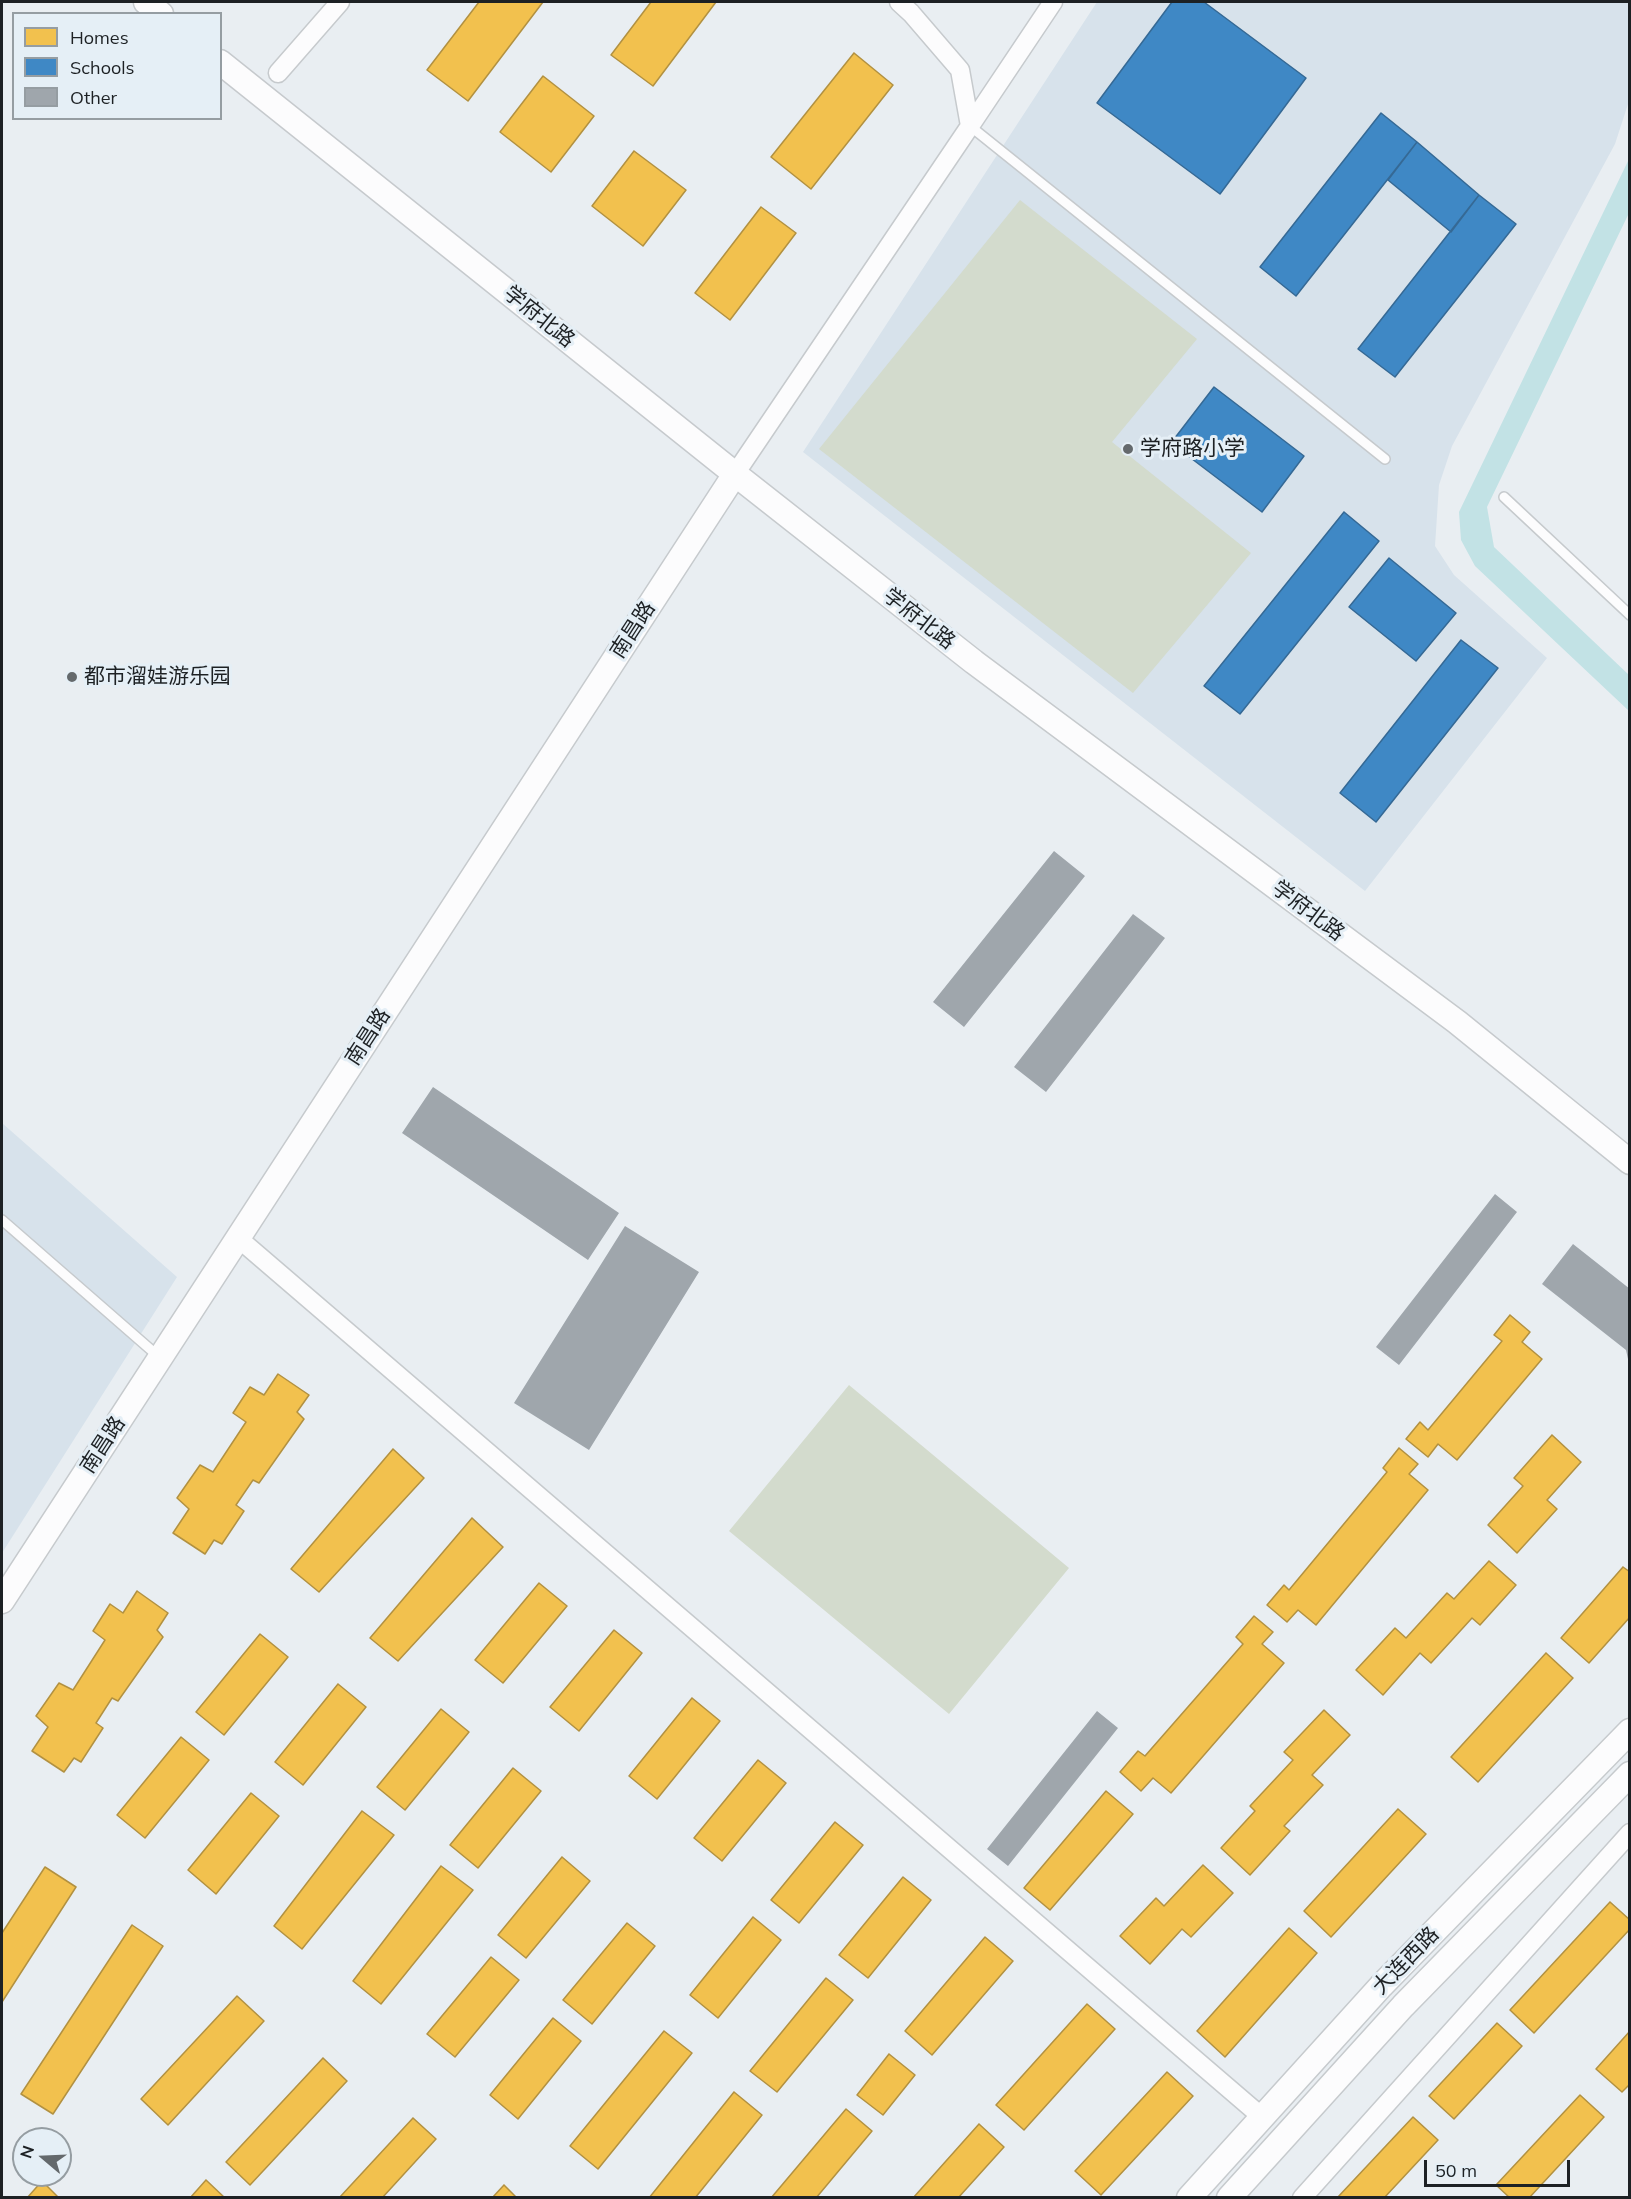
<!DOCTYPE html>
<html>
<head>
<meta charset="utf-8">
<style>
	body { margin:0 }
	#map { position:relative; width:1631px; height:2199px; overflow:hidden; background:#e9eef2; font-family:Mulish,sans-serif }
	canvas { display:block }
	.frame { position:absolute; inset:0; border:3px solid #1d2124; pointer-events:none }
	.legend { position:absolute; left:12px; top:12px; width:210px; height:108px; box-sizing:border-box; background:#e5eff6; border:2px solid #959da2; margin:0; padding:8px 10px; list-style:none; font-size:18px; color:#1d2124 }
	.legend li { display:flex; align-items:center; gap:12px; height:30px }
	.legend b { width:30px; border:2px solid #959da2 }
	.north { position:absolute; left:12px; top:2127px; width:60px; height:60px; box-sizing:border-box; background:#e5eff6; border:2px solid #959da2; border-radius:50%; rotate:289deg; font-size:16px; font-weight:700; line-height:24px; text-align:center; color:#1d2124 }
	.north::after { content:''; display:block; margin:auto; width:21px; height:27px; background:#64696c; clip-path:polygon(50% 0,100% 100%,50% 72%,0 100%) }
	.scale { position:absolute; left:1424px; top:2160px; width:146px; height:27px; box-sizing:border-box; border:3px solid #1d2124; border-top:0; padding-left:8px; font-size:18px; line-height:21px; white-space:nowrap; color:#1d2124; -webkit-text-stroke:4px #e5eff6; paint-order:stroke }
</style>
</head>
<body>
<div id="map">
<canvas width="1631" height="2199"></canvas>
<div class="frame"></div>
<ul class="legend">
<li><b style="height:16px;background:#f2c14e"></b>Homes</li>
<li><b style="height:16px;background:#3f88c5"></b>Schools</li>
<li><b style="height:16px;background:#9fa6ac"></b>Other</li>
</ul>
<div class="north">N</div>
<div class="scale">50 m</div>
</div>
<script>
const ctx = document.querySelector('canvas').getContext('2d');
ctx.lineJoin = 'round';
function paint(path, color) { ctx.fillStyle = color; ctx.fill(path, 'evenodd'); }
const shape = rows => new Path2D(rows.map(r => 'M' + r).join(''));
function trace(path, color, width, dash) { ctx.strokeStyle = color; ctx.lineWidth = width; ctx.lineCap = dash ? 'butt' : 'round'; ctx.setLineDash(dash || []); ctx.stroke(path); }
function drawText(font, color, halo, rows, align = 'center') {
  ctx.font = font + ' Mulish,"Noto Sans SC",sans-serif'; ctx.lineWidth = 6; ctx.setLineDash([]); ctx.textBaseline = 'middle'; ctx.strokeStyle = halo; ctx.fillStyle = color; for (const [text, x, y, turn = 0] of rows) {
    ctx.save(); ctx.translate(x, y); ctx.rotate((+turn || 0) * Math.PI / 180); ctx.textAlign = isNaN(turn) ? turn : align; if (halo) ctx.strokeText(text, 0, 0); ctx.fillText(text, 0, 0); ctx.restore();
  }
}
paint(shape([
	[1097,2,1629,2,1629,101,1615,144,1452,446,1439,485,1435,546,1454,575,1547,658,1365,891,803,452],
	[2,1123,177,1277,2,1553]
]), '#d7e2eb');
paint(shape([
	[1020,200,1197,339,1112,442,1251,553,1133,693,819,449],
	[849,1385,1069,1568,949,1714,729,1531]
]), '#d3dbcd');
paint(shape([
	[1629,159,1629,213,1487,507,1494,547,1629,675,1629,711,1475,566,1461,540,1459,512]
]), '#c2e2e5');
const homes = shape([
	[479,2,543,2,468,101,427,70,479,2],
	[651,2,716,2,653,86,611,55,651,2],
	[854,53,893,85,811,189,771,157,854,53],
	[543,76,594,116,551,172,500,132,543,76],
	[634,151,686,190,643,246,592,206,634,151],
	[761,207,796,233,730,320,695,293,761,207],
	[1510,1315,1530,1332,1522,1342,1542,1359,1457,1460,1438,1444,1428,1457,1406,1439,1420,1422,1428,1430,1502,1341,1494,1335,1510,1315],
	[278,1374,309,1395,297,1412,304,1419,259,1483,253,1480,236,1505,244,1511,222,1544,214,1540,205,1554,173,1533,189,1509,177,1498,200,1465,213,1472,246,1422,233,1413,250,1387,264,1395,278,1374],
	[1552,1435,1581,1462,1547,1500,1557,1509,1517,1553,1488,1525,1523,1486,1514,1478,1552,1435],
	[1399,1448,1418,1464,1409,1474,1428,1490,1316,1625,1298,1610,1287,1622,1267,1605,1284,1585,1289,1590,1387,1472,1383,1468,1399,1448],
	[393,1449,424,1478,319,1592,291,1569,393,1449],
	[472,1518,503,1547,398,1661,370,1638,472,1518],
	[1489,1561,1516,1585,1480,1625,1472,1618,1431,1663,1420,1653,1383,1695,1356,1670,1395,1628,1406,1638,1447,1593,1454,1599,1489,1561],
	[1623,1567,1630,1572,1630,1617,1589,1663,1561,1638,1623,1567],
	[539,1583,567,1606,503,1683,475,1660,539,1583],
	[137,1591,168,1613,157,1630,163,1637,118,1701,112,1698,96,1723,103,1728,81,1762,74,1758,64,1772,32,1751,48,1727,36,1716,59,1683,73,1690,105,1640,93,1631,110,1604,123,1613,137,1591],
	[1254,1616,1273,1632,1262,1644,1284,1663,1171,1793,1153,1778,1141,1791,1120,1772,1138,1751,1145,1756,1243,1644,1236,1637,1254,1616],
	[614,1630,642,1653,579,1731,550,1707,614,1630],
	[260,1634,288,1657,224,1735,196,1712,260,1634],
	[1546,1653,1573,1678,1478,1782,1451,1757,1546,1653],
	[338,1684,366,1707,303,1785,275,1762,338,1684],
	[692,1698,720,1721,657,1799,629,1776,692,1698],
	[441,1709,469,1732,405,1810,377,1787,441,1709],
	[1324,1710,1350,1735,1312,1775,1323,1785,1284,1826,1290,1831,1250,1875,1221,1848,1255,1811,1250,1806,1293,1760,1284,1752,1324,1710],
	[181,1737,209,1760,145,1838,117,1815,181,1737],
	[758,1760,786,1783,722,1861,694,1838,758,1760],
	[513,1768,541,1791,478,1868,450,1845,513,1768],
	[1106,1791,1133,1814,1050,1910,1024,1888,1106,1791],
	[251,1793,279,1816,216,1894,188,1870,251,1793],
	[1398,1809,1426,1834,1331,1937,1304,1911,1398,1809],
	[362,1811,394,1835,302,1949,274,1926,362,1811],
	[835,1822,863,1845,799,1923,771,1900,835,1822],
	[562,1857,590,1881,526,1958,498,1935,562,1857],
	[1203,1865,1233,1893,1191,1937,1182,1929,1150,1964,1120,1936,1156,1898,1164,1906,1203,1865],
	[441,1866,473,1890,381,2004,353,1981,441,1866],
	[45,1867,76,1887,2,2002,2,1933,45,1867],
	[903,1877,931,1900,868,1978,839,1955,903,1877],
	[1610,1902,1630,1920,1630,1929,1534,2033,1510,2010,1610,1902],
	[753,1917,781,1940,718,2018,690,1995,753,1917],
	[627,1923,655,1946,592,2024,563,2000,627,1923],
	[132,1925,163,1946,53,2114,21,2094,132,1925],
	[1289,1928,1317,1953,1225,2057,1197,2031,1289,1928],
	[985,1937,1013,1961,932,2055,905,2031,985,1937],
	[491,1957,519,1980,455,2057,427,2034,491,1957],
	[826,1978,853,2000,777,2092,750,2071,826,1978],
	[237,1996,264,2021,168,2125,141,2099,237,1996],
	[1087,2004,1115,2029,1024,2130,996,2105,1087,2004],
	[553,2018,581,2041,518,2119,490,2095,553,2018],
	[1497,2023,1522,2046,1454,2119,1429,2096,1497,2023],
	[664,2031,692,2053,598,2169,570,2146,664,2031],
	[1630,2031,1630,2084,1622,2092,1596,2069,1630,2031],
	[889,2054,915,2075,883,2115,857,2095,889,2054],
	[323,2058,347,2081,250,2185,226,2162,323,2058],
	[1167,2072,1193,2096,1101,2195,1075,2171,1167,2072],
	[734,2092,762,2115,695,2198,649,2198,734,2092],
	[1580,2095,1604,2117,1529,2198,1510,2198,1496,2185,1580,2095],
	[846,2109,872,2131,816,2198,771,2198,846,2109],
	[1413,2117,1438,2140,1384,2198,1337,2198,1413,2117],
	[413,2118,436,2139,382,2198,339,2198,413,2118],
	[979,2124,1004,2147,958,2198,913,2198,979,2124],
	[206,2180,225,2198,190,2198,206,2180],
	[42,2181,59,2198,27,2198,42,2181],
	[504,2185,517,2198,492,2198,504,2185]
]);
paint(homes, '#f2c14e');
trace(homes, '#b29141', 1.5);
const schools = shape([
	[1172,2,1204,2,1306,78,1220,194,1097,103,1172,2],
	[1381,113,1417,142,1296,296,1260,267,1381,113],
	[1417,142,1479,195,1451,232,1388,180,1417,142],
	[1479,195,1516,224,1395,377,1358,349,1479,195],
	[1214,387,1304,456,1262,512,1171,443,1214,387],
	[1344,512,1379,541,1240,714,1204,686,1344,512],
	[1389,558,1456,613,1416,661,1349,607,1389,558],
	[1461,640,1498,668,1376,822,1340,793,1461,640]
]);
paint(schools, '#3f88c5');
trace(schools, '#356995', 1.5);
paint(shape([
	[1054,851,1085,876,964,1027,933,1002],
	[1133,914,1165,938,1046,1092,1014,1067],
	[433,1087,619,1213,588,1260,402,1133],
	[1495,1194,1517,1212,1399,1365,1376,1347],
	[625,1226,699,1272,589,1450,514,1403],
	[1573,1244,1630,1289,1630,1368,1626,1350,1542,1284],
	[1097,1711,1118,1728,1008,1866,987,1849]
]), '#9fa6ac');
const lane = shape([
	[970,126,1385,459],
	[1504,497,1630,615],
	[2,1220,158,1356]
]);
const street = shape([
	[278,73,340,2],
	[970,126,1053,2],
	[735,474,970,126,960,70,911,13,899,2],
	[238,1238,1262,2117],
	[1302,2198,1630,1833]
]);
const secondary = shape([
	[146,2,161,14],
	[220,62,735,474,974,662,1457,1022,1630,1162],
	[2,1601,735,474],
	[1189,2198,1381,1986,1630,1731],
	[1229,2198,1403,2006,1630,1774]
]);
trace(lane, '#c6cacd', 12);
trace(street, '#c6cacd', 21);
trace(secondary, '#c6cacd', 27);
trace(lane, '#fcfcfd', 9);
trace(street, '#fcfcfd', 18);
trace(secondary, '#fcfcfd', 24);
for (const [x, y, r, color] of [
	[1128,449,6,"#64696c"],
	[72,677,6,"#64696c"]
]) { const dot = new Path2D(); dot.arc(x, y, r, 0, 2 * Math.PI); ctx.fillStyle = color; ctx.fill(dot); trace(dot, '#e5eff6', 2); }
drawText('21px', '#1d2124', '#e5eff6', [
	["学府北路",539,317,39],
	["学府北路",919,619,38],
	["南昌路",633,630,-57],
	["学府北路",1308,911,37],
	["南昌路",368,1037,-57],
	["南昌路",103,1445,-57],
	["大连西路",1406,1961,-46]
]);
drawText('21px', '#1d2124', '#e5eff6', [
	["学府路小学",1140,449],
	["都市溜娃游乐园",84,677]
], 'left');
</script>
</body>
</html>
